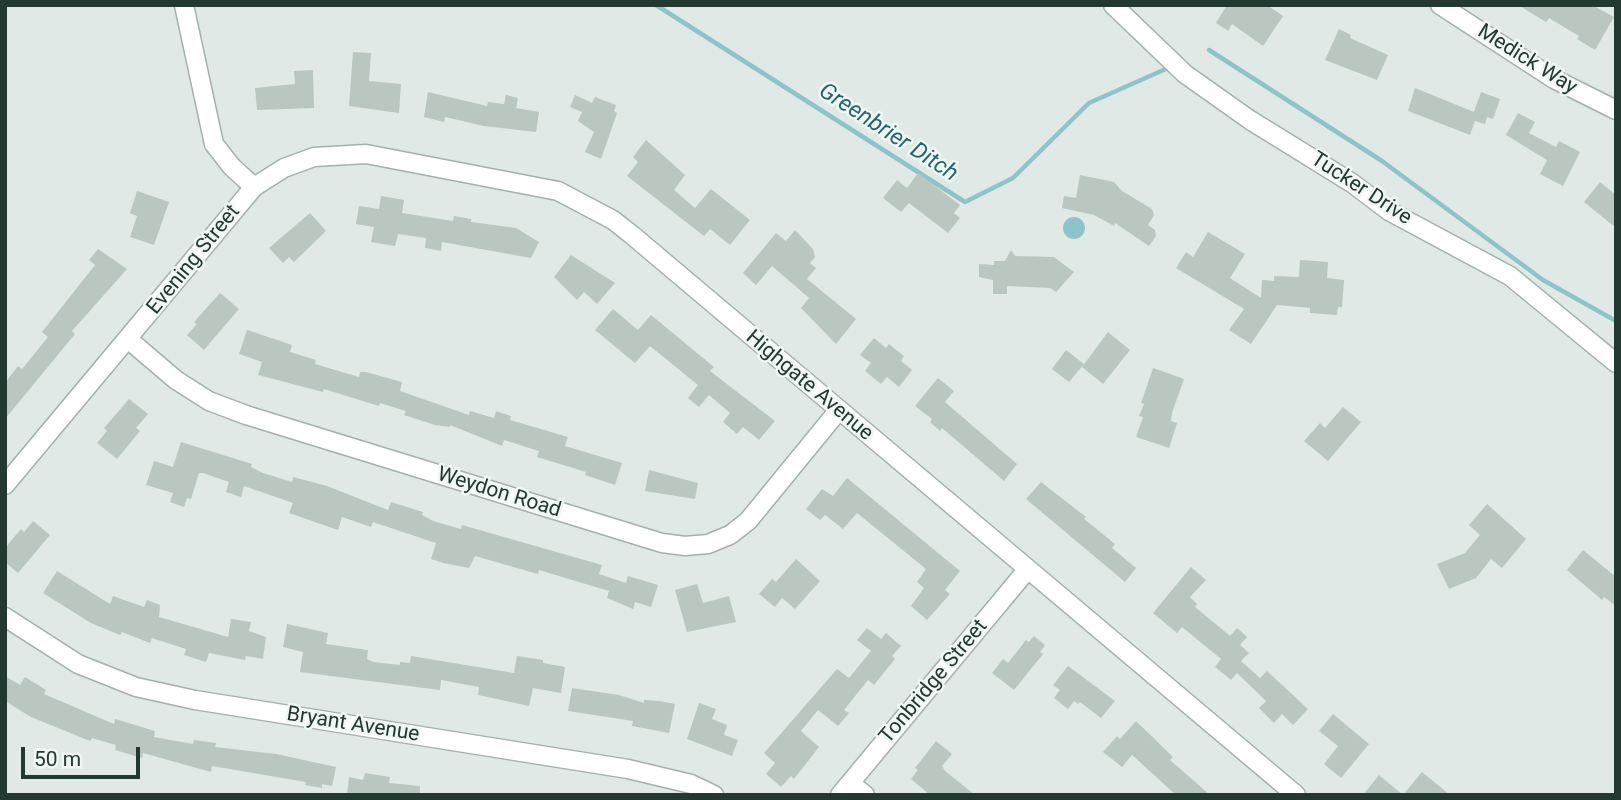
<!DOCTYPE html>
<html>
<head>
<meta charset="utf-8">
<style>
	body { margin:0 }
	#map { position:relative; width:1621px; height:800px; overflow:hidden; background:#e0e9e5; font-family:Roboto,sans-serif }
	canvas { display:block }
	.frame { position:absolute; inset:0; border:7px solid #233831; pointer-events:none }
	.scale { position:absolute; left:21px; top:747px; width:119px; height:32px; box-sizing:border-box; border:4px solid #233831; border-top:0; padding-left:9px; font-size:21px; line-height:24px; white-space:nowrap; color:#233831; -webkit-text-stroke:5px #f0f6f3; paint-order:stroke }
</style>
</head>
<body>
<div id="map">
<canvas width="1621" height="800"></canvas>
<div class="frame"></div>
<div class="scale">50 m</div>
</div>
<script>
const ctx = document.querySelector('canvas').getContext('2d');
ctx.lineJoin = 'round';
function paint(path, color) { ctx.fillStyle = color; ctx.fill(path, 'evenodd'); }
const shape = rows => new Path2D(rows.map(r => 'M' + r).join(''));
function trace(path, color, width, dash) { ctx.strokeStyle = color; ctx.lineWidth = width; ctx.lineCap = dash ? 'butt' : 'round'; ctx.setLineDash(dash || []); ctx.stroke(path); }
function drawText(font, color, halo, rows, align = 'center') {
  ctx.font = font + ' Roboto,sans-serif'; ctx.lineWidth = 5; ctx.setLineDash([]); ctx.textBaseline = 'middle'; ctx.strokeStyle = halo; ctx.fillStyle = color; for (const [text, x, y, turn = 0] of rows) {
    ctx.save(); ctx.translate(x, y); ctx.rotate((+turn || 0) * Math.PI / 180); ctx.textAlign = isNaN(turn) ? turn : align; if (halo) ctx.strokeText(text, 0, 0); ctx.fillText(text, 0, 0); ctx.restore();
  }
}
paint(shape([
	'1063 228a11 11 0 1 1 22 0a11 11 0 1 1-22 0Z'
]), '#8dc4ca');
trace(shape([
	[656,5,965,202,1013,178,1089,103,1168,68],
	[1209,50,1382,161,1543,280,1616,321]
]), '#8dc4ca', 4.5);
paint(shape([
	[1227,5,1267,5,1283,16,1263,46,1232,24,1228,31,1216,23],
	[1518,5,1592,5,1614,17,1595,50,1577,39,1579,36,1549,18,1546,22],
	[1339,29,1351,35,1350,38,1388,55,1377,80,1325,60],
	[353,52,371,53,369,81,401,84,399,113,349,106],
	[313,70,314,108,257,110,255,88,295,84,294,71],
	[1415,88,1474,112,1481,92,1500,99,1493,119,1487,117,1485,124,1475,121,1470,135,1408,111],
	[428,92,487,106,488,102,504,104,506,95,518,98,516,108,539,112,536,132,484,126,445,117,444,122,424,117],
	[575,95,592,103,595,97,616,105,614,111,617,113,601,159,585,152,594,132,578,121,582,112,570,107],
	[1518,113,1535,122,1529,133,1556,147,1559,141,1580,152,1563,186,1540,174,1547,160,1506,135],
	[646,140,685,175,674,190,695,208,711,189,750,220,730,245,710,229,704,236,627,176,638,162,633,157],
	[918,173,960,205,954,213,960,218,948,233,909,203,901,212,883,198,897,180,907,188],
	[1080,175,1114,182,1122,191,1152,209,1154,215,1148,225,1155,230,1156,236,1149,246,1115,223,1114,226,1094,215,1062,208,1064,196,1076,198],
	[1600,182,1616,195,1616,228,1584,202],
	[137,191,169,202,154,245,130,237,137,216,130,213],
	[381,196,404,200,402,213,453,221,454,216,471,219,471,222,516,228,539,242,531,258,442,242,441,251,425,248,426,238,398,234,395,246,371,242,374,227,356,224,359,206,379,209],
	[310,213,326,231,294,262,289,257,283,263,269,248],
	[795,230,813,249,815,257,810,263,816,268,807,279,856,319,836,344,801,308,809,298,772,266,756,285,743,273,776,233,786,241],
	[1208,232,1245,254,1230,278,1261,298,1262,280,1274,281,1274,276,1299,277,1300,260,1328,262,1327,278,1344,280,1342,307,1338,307,1337,315,1310,313,1310,308,1277,305,1251,344,1229,330,1244,309,1176,268,1186,252,1193,257],
	[98,249,127,269,72,331,75,334,5,419,5,383,18,366,22,369,48,337,42,332,95,265,89,260],
	[1011,250,1015,256,1054,257,1074,272,1056,292,1050,288,1007,286,1007,294,993,294,993,280,979,277,979,264,994,265,994,261,1005,261],
	[571,255,615,283,597,304,584,292,577,300,554,277],
	[220,293,239,309,204,350,187,335,197,324,194,322],
	[613,309,638,330,651,315,714,367,710,371,775,421,759,440,743,427,737,434,723,422,730,413,709,395,699,407,688,398,698,385,650,346,635,363,595,330],
	[247,330,292,345,290,352,316,360,315,364,359,377,360,372,366,372,402,382,400,391,469,415,470,411,494,418,496,411,511,416,510,420,568,437,565,446,622,463,615,485,585,475,586,472,537,457,539,451,504,440,502,446,450,425,450,427,435,425,404,415,406,411,380,403,379,406,324,389,323,392,258,375,262,362,239,354],
	[1108,332,1130,350,1103,384,1082,367],
	[874,338,886,348,889,344,904,356,901,361,912,370,899,387,887,377,881,384,865,371,871,363,860,355],
	[1066,350,1084,364,1069,382,1052,369],
	[1153,368,1184,379,1172,413,1171,421,1177,423,1169,448,1136,437,1143,417,1139,416,1144,404,1141,403],
	[938,378,954,391,945,402,1017,464,1004,481,942,428,940,431,930,422,932,419,915,406],
	[129,399,148,414,136,428,140,431,117,459,97,443,107,431,104,428],
	[1343,407,1361,422,1328,461,1304,441,1320,423,1325,428],
	[181,442,252,464,251,467,263,473,292,482,293,477,327,486,388,510,391,502,423,512,422,515,433,521,461,529,462,525,602,565,599,574,626,583,628,576,658,585,651,607,635,602,633,609,607,598,609,591,539,570,538,574,475,556,469,568,443,563,431,559,436,543,373,522,371,527,342,517,338,530,289,513,293,503,270,495,244,486,241,497,226,492,229,482,203,473,199,473,191,499,187,498,184,507,170,502,173,493,146,485,154,461,173,467],
	[649,470,698,483,695,499,645,491],
	[847,478,960,571,945,590,950,594,927,620,911,606,924,588,917,582,926,569,857,513,843,529,825,515,820,520,806,509,822,489,833,496],
	[1041,482,1086,517,1084,519,1115,544,1112,548,1136,568,1125,582,1026,499],
	[1487,504,1526,539,1502,568,1491,559,1476,578,1449,589,1437,564,1465,553,1480,535,1469,525],
	[33,521,50,535,18,573,5,562,5,548,21,529,24,532],
	[1583,550,1616,577,1616,606,1604,597,1602,600,1567,570],
	[796,559,820,581,795,609,782,598,775,607,759,594,772,579,776,582],
	[1191,567,1206,580,1190,597,1197,604,1195,607,1230,636,1237,628,1247,637,1240,645,1249,653,1241,661,1260,678,1267,671,1308,709,1293,725,1282,714,1274,723,1259,708,1266,701,1237,673,1231,680,1215,667,1221,659,1182,627,1177,633,1153,613],
	[57,571,110,604,113,596,144,607,147,600,160,605,159,617,228,637,231,619,251,622,249,631,266,637,263,659,246,656,245,660,209,653,206,662,184,655,186,649,152,638,150,643,122,632,120,635,91,623,43,593],
	[697,584,703,603,729,596,736,622,687,632,675,590],
	[287,624,328,633,326,644,368,650,367,659,373,662,400,665,400,662,410,663,411,656,514,673,517,656,543,660,543,663,565,667,561,693,533,688,529,706,478,695,479,687,441,680,440,690,300,672,303,652,283,647],
	[867,628,881,639,886,633,901,646,892,656,895,659,874,685,868,680,844,710,849,713,838,726,818,710,801,731,819,747,794,779,791,776,781,787,766,774,775,763,764,753,837,669,849,678,871,651,857,640],
	[1034,636,1045,645,1040,652,1043,654,1014,690,992,673,1003,659,1008,663,1026,640,1029,642],
	[1068,666,1115,701,1101,718,1080,702,1078,704,1074,701,1068,709,1054,698,1060,690,1053,685],
	[5,676,20,685,25,677,46,690,44,694,114,724,115,719,155,731,154,737,193,744,194,740,216,743,215,747,276,754,336,767,332,786,322,784,322,788,305,785,306,782,212,766,211,772,143,753,142,758,115,750,116,745,92,738,90,741,31,717,5,701],
	[572,688,619,695,644,703,644,700,659,701,675,704,669,733,632,726,633,721,568,711],
	[699,703,716,709,712,719,727,725,724,735,738,740,732,756,687,739],
	[1333,714,1369,744,1341,778,1324,764,1338,746,1319,731],
	[1136,721,1173,757,1170,760,1210,795,1176,795,1132,755,1122,767,1103,752,1117,736,1120,739],
	[936,741,952,754,942,766,945,771,975,795,930,795,911,779,918,770,915,768],
	[1422,772,1450,795,1363,795,1379,775,1403,795],
	[365,773,390,777,389,783,420,786,420,795,347,795,349,777,363,780]
]), '#b9c7c0');
const minor = shape([
	[184,5,214,144,232,167,254,187],
	[1113,5,1185,74,1250,120,1352,183,1389,211,1510,276,1616,363],
	[1440,5,1554,79,1616,110],
	[129,340,176,380,209,401,246,415,662,543,685,546,708,544,730,535,748,521,838,411],
	[5,485,254,187,284,168,314,157,366,154,558,191,613,220,632,235,1296,795],
	[5,617,78,664,136,687,195,700,628,769,691,784,714,795],
	[850,783,865,795],
	[840,795,1027,570]
]);
trace(minor, '#a4b0ab', 21);
trace(minor, '#fff', 18);
drawText('21px', '#233831', '#f0f6f3', [
	["Medick Way",1527,60,32],
	["Tucker Drive",1361,189,33],
	["Evening Street",194,260,-51],
	["Highgate Avenue",809,386,40],
	["Weydon Road",499,493,17],
	["Tonbridge Street",934,682,-50],
	["Bryant Avenue",353,725,9]
]);
drawText('italic 23px', '#23666e', '#f0f6f3', [
	["Greenbrier Ditch",888,133,33]
]);
</script>
</body>
</html>
